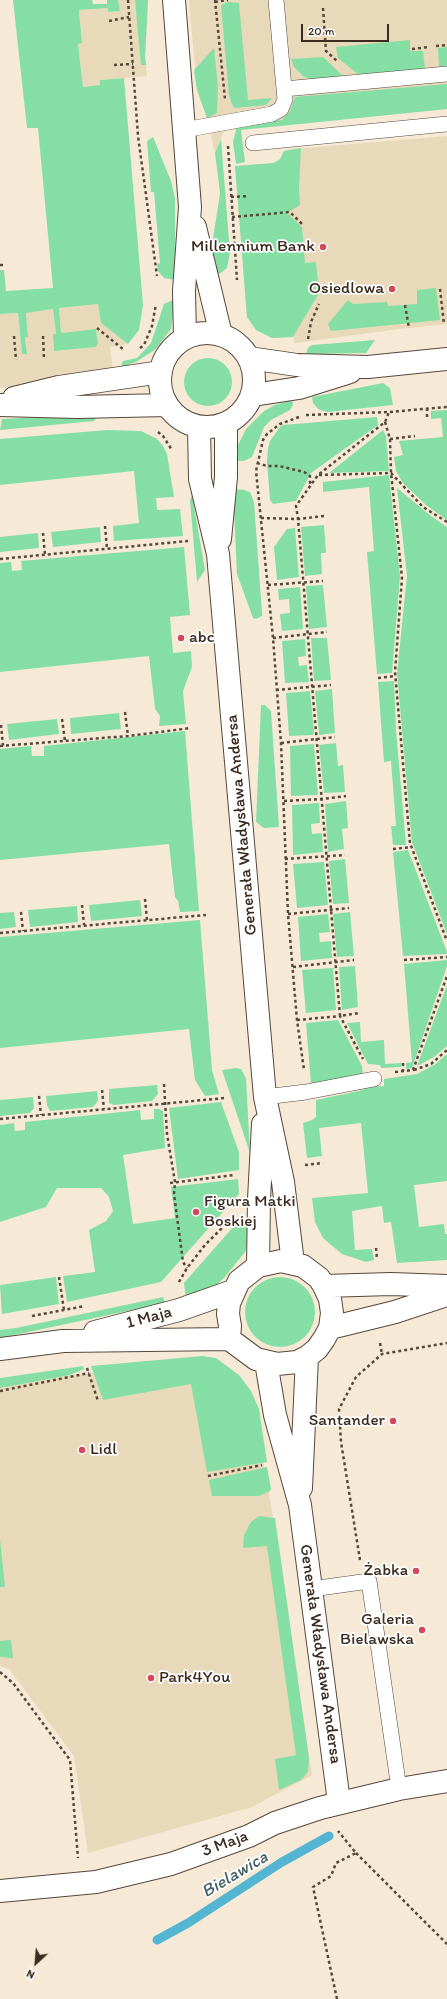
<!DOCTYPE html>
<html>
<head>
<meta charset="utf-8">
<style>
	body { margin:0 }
	#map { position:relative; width:447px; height:1999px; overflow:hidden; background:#f6ead6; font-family:Itim,sans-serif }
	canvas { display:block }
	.north { position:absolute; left:16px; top:1943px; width:40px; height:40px; -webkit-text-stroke:3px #fff; paint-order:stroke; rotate:206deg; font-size:11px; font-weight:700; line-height:16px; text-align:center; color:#3b2a1e }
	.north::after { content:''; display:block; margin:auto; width:14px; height:18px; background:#3b2a1e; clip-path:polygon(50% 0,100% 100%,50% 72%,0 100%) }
	.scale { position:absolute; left:301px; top:24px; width:88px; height:18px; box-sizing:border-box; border:2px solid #3b2a1e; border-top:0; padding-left:5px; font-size:12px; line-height:14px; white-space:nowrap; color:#3b2a1e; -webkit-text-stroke:3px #fff; paint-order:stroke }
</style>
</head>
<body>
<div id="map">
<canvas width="447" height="1999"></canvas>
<div class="north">N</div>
<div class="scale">20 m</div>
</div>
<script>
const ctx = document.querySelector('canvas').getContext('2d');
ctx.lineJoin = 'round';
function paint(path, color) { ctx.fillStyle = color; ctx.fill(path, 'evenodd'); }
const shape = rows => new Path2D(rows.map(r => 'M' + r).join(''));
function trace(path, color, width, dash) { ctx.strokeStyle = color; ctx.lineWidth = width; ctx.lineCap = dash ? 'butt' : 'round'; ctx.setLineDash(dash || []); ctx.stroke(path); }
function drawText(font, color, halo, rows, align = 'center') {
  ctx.font = font + ' Itim,sans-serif'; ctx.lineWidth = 3.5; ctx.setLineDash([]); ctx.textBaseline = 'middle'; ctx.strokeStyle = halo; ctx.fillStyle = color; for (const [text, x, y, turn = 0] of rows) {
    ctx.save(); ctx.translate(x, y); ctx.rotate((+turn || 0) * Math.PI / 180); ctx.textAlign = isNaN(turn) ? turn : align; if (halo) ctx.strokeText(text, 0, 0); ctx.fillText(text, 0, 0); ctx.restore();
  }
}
paint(shape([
	[118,0,148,0,145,57,147,76,100,80,100,85,83,87,78,43,82,42,79,10,108,8,108,12,119,11],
	[189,0,447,0,447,109,224,131,215,153,207,118,197,90],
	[447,136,447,324,399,329,295,343,293,337,272,338,256,330,247,317,235,166,274,163,280,159,284,151,294,149],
	[98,303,101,323,128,344,110,347,113,369,30,385,0,388,0,314,18,313,22,354,27,353,25,337,28,337,26,312,53,309,56,334,53,335,54,351,96,347,98,343,96,329,61,333,59,308],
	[202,1360,253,1404,271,1505,312,1775,252,1807,88,1853,74,1756,9,1669,0,1666,0,1384]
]), '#e8d9ba');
paint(shape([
	[13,0,92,0,93,4,107,4,107,0,118,0,120,11,108,12,108,8,79,10,82,43,78,44,83,87,100,85,100,80,124,78,143,305,139,330,128,344,101,323,98,304,59,308,61,333,96,329,98,343,96,347,54,351,53,334,56,334,53,309,26,313,28,337,25,337,27,354,22,354,18,313,0,314,0,270,4,270,6,291,53,288,38,128,27,128],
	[135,0,148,0,145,57,146,65,141,65],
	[228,2,239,3,248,100,272,98,266,105,235,108,232,104,229,95,221,5],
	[410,40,410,51,423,51,425,69,359,75,338,58,336,47],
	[447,47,447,67,439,67,438,48],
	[214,48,218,87,217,113,207,118,197,90,194,70],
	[323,57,344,77,312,79,304,77,294,67,291,59],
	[447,84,447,109,241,130,245,162,236,164,233,142,237,126,282,120,290,111,295,97],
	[153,137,171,181,175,198,175,280,164,278,158,271,157,264,160,263,154,192,151,192,147,141],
	[221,139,230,253,227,268,218,275,212,245,220,193,215,153],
	[301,148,299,188,300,205,287,213,302,227,305,263,316,262,319,293,293,337,272,338,256,330,247,317,235,166,274,163,280,159,284,151],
	[436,288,440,320,331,331,328,324,348,300,353,304,387,302,388,306,417,304,417,290],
	[175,299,171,329,164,338,155,350,145,356,136,362,121,367,123,361,137,358,151,343,164,304],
	[375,340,366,353,306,354,308,348,312,345],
	'184 382a24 24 0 1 1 48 0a24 24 0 1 1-48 0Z',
	[383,383,390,388,393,405,327,412,318,409,313,403,312,397],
	[292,400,293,405,290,410,271,420,264,427,252,457,244,461,236,461,237,447,246,429,264,411,275,405],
	[447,410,447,520,426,505,403,483,396,471,394,457,403,455,399,441,443,437,441,418,431,419,431,411],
	[100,414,94,421,0,430,2,419],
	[377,417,378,425,311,473,296,501,273,504,270,500,267,462,268,448,270,441,280,427,283,425],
	[107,430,141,431,157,439,163,446,167,454,174,497,156,498,157,510,180,509,183,536,114,541,113,526,139,523,134,471,0,485,0,439],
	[383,430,386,436,389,471,329,473],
	[389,475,400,576,392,673,377,674,367,552,374,551,369,487,323,492,323,482],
	[397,488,431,516,447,527,447,934,412,842,397,673,407,576],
	[233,489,244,490,250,492,254,502,262,613,262,616,256,619,253,618,237,574],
	[192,495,205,570,197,582,190,500],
	[324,525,326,553,321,553,322,574,305,576,301,527],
	[100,527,101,542,53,547,51,532],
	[295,528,299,577,277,580,274,547,287,529],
	[38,533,39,548,0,552,0,537],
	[184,547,190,615,170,617,173,653,191,651,192,667,183,691,186,724,159,726,160,716,155,709,149,656,0,672,0,563,11,562,12,571,22,570,21,561],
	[323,585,327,627,309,629,306,586],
	[300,587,303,629,282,631,280,614,290,613,289,599,279,600,278,589],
	[311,638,327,638,331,680,314,681],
	[305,639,306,656,298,657,299,666,307,665,309,682,285,683,282,641],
	[394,681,396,730,406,845,393,845,391,826,396,826,391,761,384,762,378,682],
	[332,689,335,733,319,735,315,691],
	[310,691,314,732,313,735,289,736,286,693],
	[261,705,265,705,271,711,279,827,264,828,256,822],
	[119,713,121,729,71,734,70,718],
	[57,719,59,734,9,740,7,724],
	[185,731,199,911,180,912,178,901,175,897,169,844,0,860,0,749,31,746,32,756,44,756,44,746],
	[336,743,338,766,343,765,345,792,324,793,319,745],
	[314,744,318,795,291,796,290,746],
	[346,801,348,828,342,829,344,849,328,852,325,804],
	[319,803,320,823,311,824,312,834,322,833,323,852,293,855,292,805],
	[408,850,447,952,447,954,403,956,393,852],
	[345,859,349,903,333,904,329,861],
	[324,862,328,905,297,908,293,864],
	[140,900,142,916,91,921,89,905],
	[77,906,78,922,30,927,28,910],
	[14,912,16,927,0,929,0,913],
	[350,912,354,956,337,957,333,914],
	[328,914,330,932,319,933,320,942,331,941,332,958,301,961,298,917],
	[200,920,212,1070,219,1094,205,1096,195,1080,189,1029,0,1048,0,937],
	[447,960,447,966,412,1068,406,1069,406,1063,412,1062,404,964],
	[355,966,358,1007,342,1010,339,967],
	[333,968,336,1010,306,1013,302,970],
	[447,985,447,1046,434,1057,417,1066],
	[338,1020,362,1066,363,1075,311,1084,306,1023],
	[360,1022,361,1042,384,1040,385,1064,401,1063,401,1067,381,1068,380,1065,368,1064,347,1023],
	[447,1054,447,1181,414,1185,419,1227,444,1224,445,1234,447,1234,447,1260,397,1263,391,1222,384,1223,382,1206,352,1211,355,1250,372,1249,374,1260,366,1262,342,1254,323,1238,315,1222,312,1198,368,1193,361,1123,319,1128,322,1156,307,1158,303,1123,312,1120,316,1117,316,1100,359,1091,370,1087,384,1086,384,1079,417,1074,434,1065],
	[236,1068,241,1069,246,1078,250,1153,222,1070],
	[157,1085,158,1094,152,1101,114,1105,109,1103,109,1089],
	[97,1091,98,1101,93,1107,50,1111,47,1105,46,1096],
	[33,1097,34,1108,30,1113,0,1116,0,1100],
	[221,1102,239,1152,239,1170,178,1179,169,1108],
	[154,1109,159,1109,163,1111,165,1148,123,1155,133,1224,175,1218,171,1187,238,1179,239,1194,161,1282,67,1302,63,1276,95,1272,89,1230,106,1221,113,1211,109,1197,101,1188,57,1188,46,1207,0,1222,0,1125,14,1123,15,1131,25,1130,25,1122,140,1110,141,1120,154,1119],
	[251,1225,249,1239,245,1252,224,1278,211,1290,186,1299,184,1283,234,1226],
	'245 1312a35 35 0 1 1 70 0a35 35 0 1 1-70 0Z',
	[56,1277,59,1304,2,1314,0,1285],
	[163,1297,165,1303,0,1338,0,1330,16,1328],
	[202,1356,216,1358,239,1375,251,1391,259,1409,267,1462,207,1472,191,1384,103,1400,91,1366],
	[83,1366,84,1369,70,1375,0,1388,0,1378],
	[267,1467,271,1489,270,1491,259,1496,212,1496,209,1480],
	[259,1516,275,1518,309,1758,308,1772,301,1780,279,1790,275,1759,296,1755,267,1546,243,1548,244,1535,251,1522],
	[0,1539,5,1587,0,1587],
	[11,1640,13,1658,0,1657,0,1641]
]), '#85dfa4');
trace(shape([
	[157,1940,188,1923,282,1862,329,1836]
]), '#53b5d2', 9);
const service = shape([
	[284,89,447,74],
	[184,130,272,114,281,109,285,99,276,0],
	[253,143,447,124],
	[265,1097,306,1092,374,1079],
	[312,1589,369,1581,399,1789]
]);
const minor = shape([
	[174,0,190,207,184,291,185,338],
	[195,227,221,335],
	'160 380a47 47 0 1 1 94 0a47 47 0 1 1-94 0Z',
	[249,358,297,365,368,367,447,359],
	[253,395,299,388,350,372],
	[14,398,59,387,161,372],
	[0,405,77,407,167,405],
	[199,427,200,479,218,554,265,1097,283,1182,293,1263],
	[220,539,226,477,226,424],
	[281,1261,303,1266,319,1278,324,1286,330,1299,332,1313,330,1328,324,1339,317,1349,307,1357,297,1362,277,1364,256,1359,229,1339,230,1326,228,1314,229,1303,239,1281,258,1266,281,1261],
	[258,1266,259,1199,263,1124],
	[324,1286,391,1284,447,1286],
	[330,1328,395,1312,447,1295],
	[95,1332,179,1310,233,1291],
	[0,1349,63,1341,229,1339],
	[266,1362,275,1415,300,1505,339,1802],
	[301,1488,307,1357],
	[0,1891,96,1882,171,1864,249,1836,275,1823,320,1808,399,1789,447,1781]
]);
trace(service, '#57473a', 16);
trace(minor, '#57473a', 24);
trace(shape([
	[128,0,138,136,157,276],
	[215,0,225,99],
	[215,2,228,0],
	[323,8,326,51,337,61],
	[109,21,129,17],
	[436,46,447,45],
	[412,49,429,47],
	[114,65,133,64],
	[228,146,237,280],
	[231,197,249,196],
	[232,217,290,212,302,224],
	[0,265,4,265],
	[440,289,444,324],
	[405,305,409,328],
	[97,328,124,350],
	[14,336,16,360],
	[43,336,44,358],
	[308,339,311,322,319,304],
	[140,348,144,345,152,326,156,304],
	[427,408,427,420],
	[306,415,389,412,447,407],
	[299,417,280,424,267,434,263,440,256,471,273,638,281,743,288,914,297,1020,304,1070],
	[385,422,390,439,391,473,402,578,395,672,410,843,447,941],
	[158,432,163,436,172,450],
	[390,439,415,436],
	[257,463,267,466,279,466,304,472,310,476,310,486],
	[319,475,391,473,423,507,447,522],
	[324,516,298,519,340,1016,359,1013],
	[261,518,298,519,296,506,318,475,385,422,389,412],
	[105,526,107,549],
	[43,533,45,555],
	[0,559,188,541],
	[268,585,323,581],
	[273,638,327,632],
	[378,678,396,676],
	[276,690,331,685],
	[125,712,128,736],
	[62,719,65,741],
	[1,725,3,746],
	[281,743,335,737],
	[0,746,128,736,191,728],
	[284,801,322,799,346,796],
	[393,849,412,847],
	[285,859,345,855],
	[145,899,147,920],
	[82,905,84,925],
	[21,912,23,931],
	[288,914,349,908],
	[0,933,206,915],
	[404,960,447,957],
	[293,967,354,960],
	[297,1020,340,1016,363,1059],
	[403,1063,403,1071],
	[414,1070,431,1064,447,1050],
	[395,1072,413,1070,447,976],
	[164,1084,167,1134,175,1182,174,1194,183,1262,187,1268],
	[102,1090,104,1109],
	[39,1096,41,1115],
	[0,1119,225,1098],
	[305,1165,323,1163],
	[170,1183,234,1175],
	[376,1248,377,1259],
	[59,1277,64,1310],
	[179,1282,187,1268,205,1245,231,1219],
	[32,1316,85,1306],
	[380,1343,382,1354],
	[87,1368,98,1401],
	[0,1391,89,1373],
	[208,1476,262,1465],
	[360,1560,341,1442,339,1409,356,1377,382,1354,447,1343],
	[0,1672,13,1683,70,1760,78,1858],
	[356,1853,447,1944],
	[337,1999,313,1887,331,1876,336,1863,356,1853,338,1831]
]), '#57473a', 2.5, [3, 3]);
trace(service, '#fff', 15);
trace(minor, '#fff', 22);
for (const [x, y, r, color] of [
	[323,247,4,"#d1495b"],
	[392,289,4,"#d1495b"],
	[181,638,4,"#d1495b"],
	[196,1212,4,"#d1495b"],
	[393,1421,4,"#d1495b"],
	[82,1450,4,"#d1495b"],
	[416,1571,4,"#d1495b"],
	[422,1630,4,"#d1495b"],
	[151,1678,4,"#d1495b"]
]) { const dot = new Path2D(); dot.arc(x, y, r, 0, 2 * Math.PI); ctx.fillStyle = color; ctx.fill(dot); trace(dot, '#fff', 1.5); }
drawText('17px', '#3b2a1e', '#fff', [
	["Millennium Bank",315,247],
	["Osiedlowa",384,289],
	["abc",189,638,"left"],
	["Figura Matki",204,1202,"left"],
	["Boskiej",204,1222,"left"],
	["Santander",385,1421],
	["Lidl",90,1450,"left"],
	["Żabka",408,1571],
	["Galeria",414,1620],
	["Bielawska",414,1640],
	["Park4You",159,1678,"left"]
], 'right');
drawText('17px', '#3b2a1e', '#fff', [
	["Generała Władysława Andersa",242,825,-95],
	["1 Maja",149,1318,-15],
	["Generała Władysława Andersa",320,1654,82],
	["3 Maja",225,1844,-20]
]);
drawText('italic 18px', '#456266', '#fff', [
	["Bielawica",235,1875,-31]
]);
</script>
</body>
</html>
